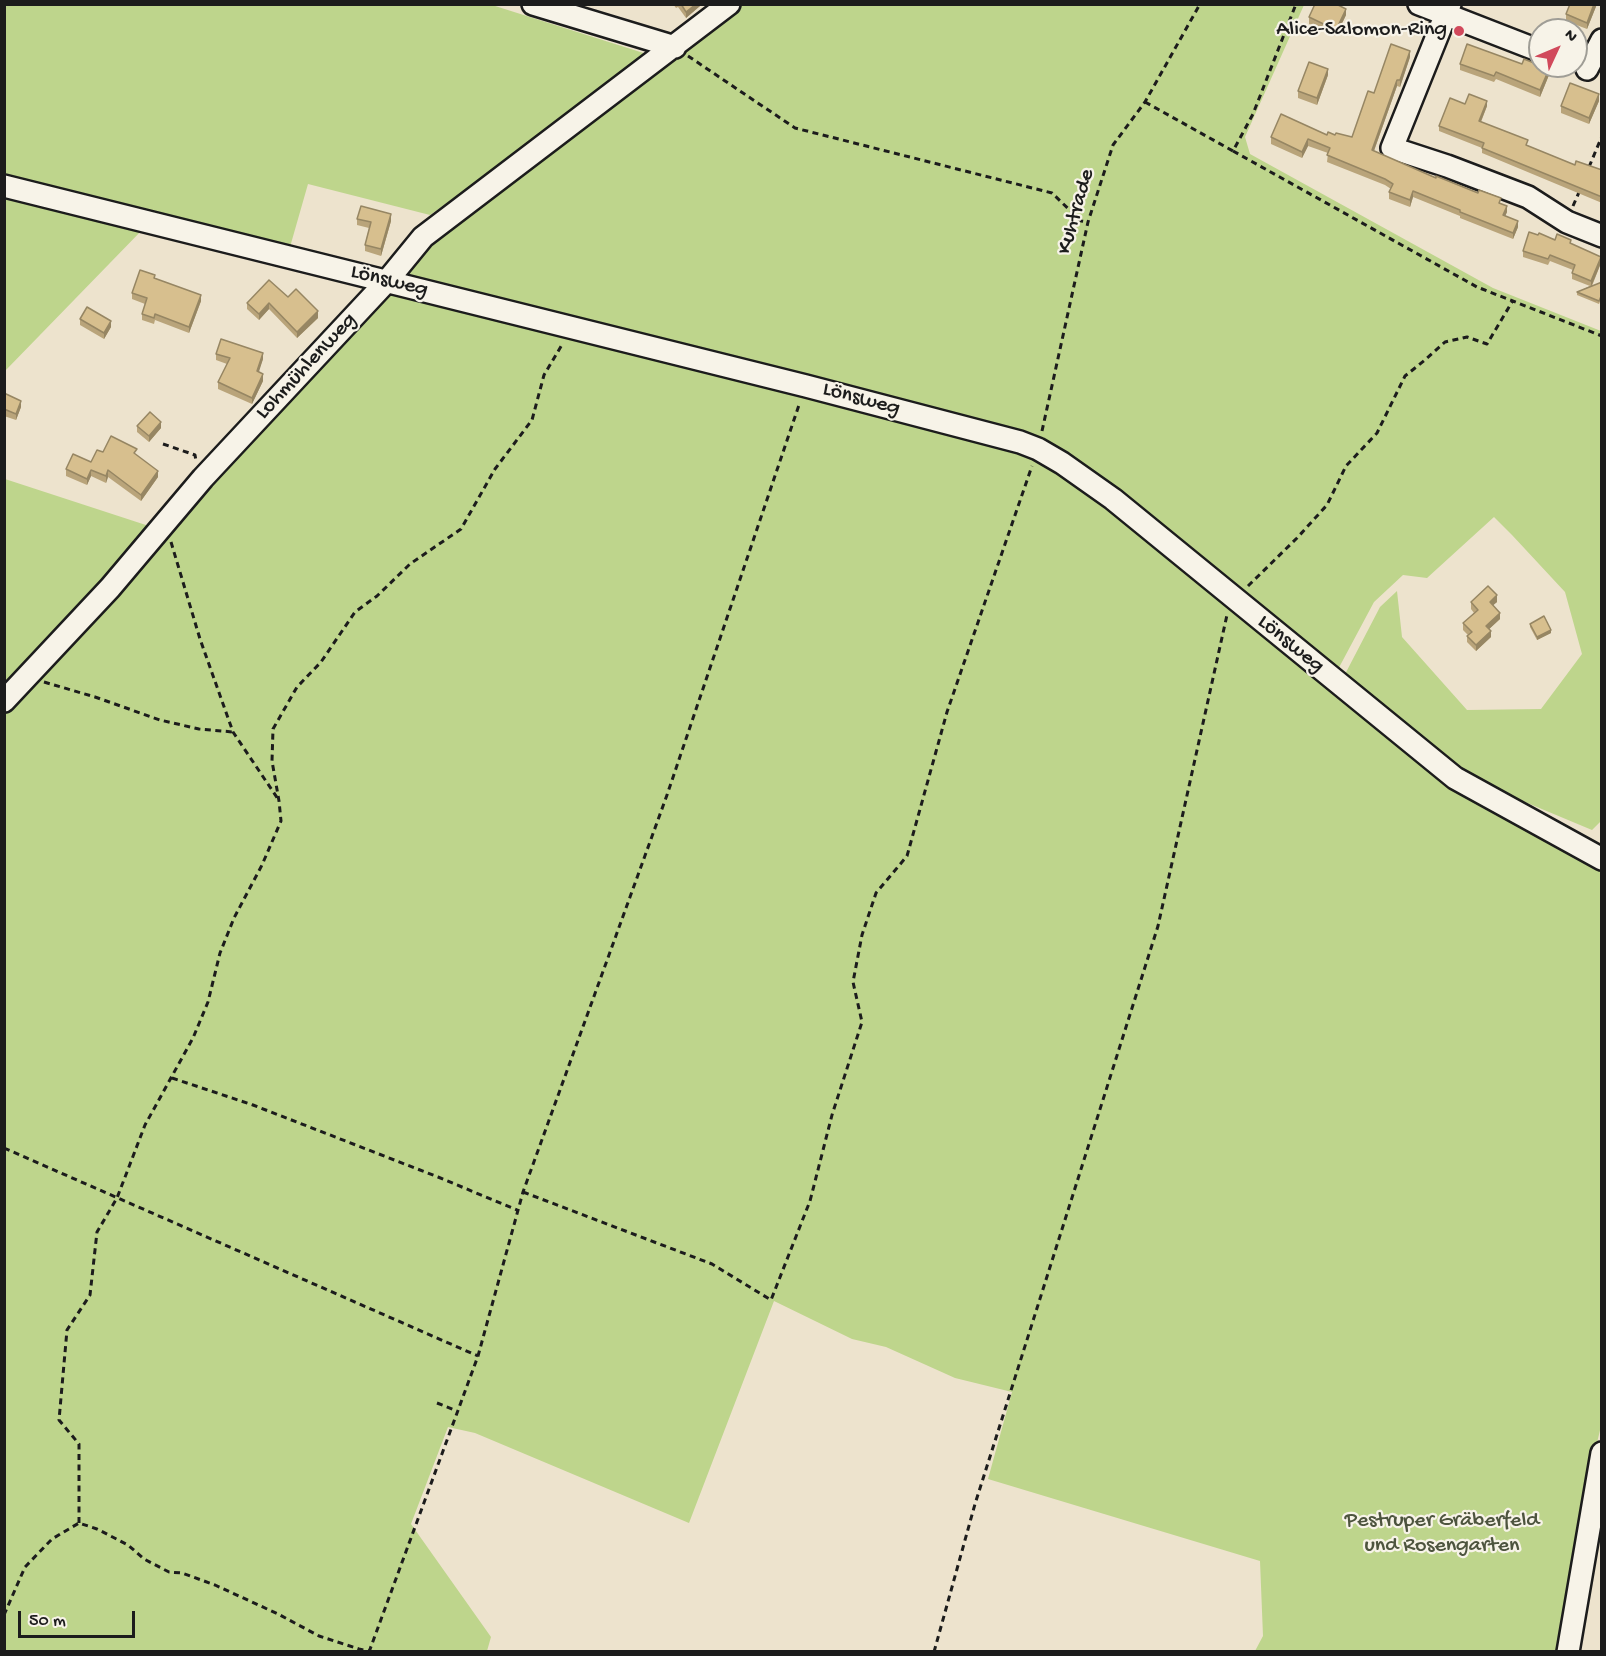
<!DOCTYPE html>
<meta charset="utf-8">
<style>
body{margin:0}
#map{position:relative;width:1606px;height:1656px;overflow:hidden;background:#ede3cd;font-family:"Gochi Hand",sans-serif}
canvas{display:block}
.frame{position:absolute;inset:0;border:6px solid #1c1c1c;pointer-events:none}
.north{position:absolute;left:1528px;top:18px;width:60px;height:60px;box-sizing:border-box;background:#f7f3e8;border:2px solid #9f9d96;border-radius:50%;rotate:46deg;font-size:16px;font-weight:700;line-height:24px;text-align:center;color:#1c1c1c}
.north::after{content:'';display:block;margin:auto;width:21px;height:27px;background:#d1495b;clip-path:polygon(50% 0,100% 100%,50% 72%,0 100%)}
.scale{position:absolute;left:18px;top:1611px;width:117px;height:27px;box-sizing:border-box;border:3px solid #1c1c1c;border-top:0;padding-left:8px;font-size:18px;line-height:21px;white-space:nowrap;color:#1c1c1c;-webkit-text-stroke:4px #f7f3e8;paint-order:stroke}
</style>
<div id="map">
<canvas width="1606" height="1656"></canvas>
<div class="frame"></div>
<div class="north">N</div>
<div class="scale">50 m</div>
</div>
<script>
const context = document.querySelector('canvas').getContext('2d');
context.lineJoin = 'round';
function paint(path, color) { context.fillStyle = color; context.fill(path, 'evenodd'); }
const poly = rows => new Path2D(rows.map(r => 'M' + r).join(''));
function stroke(path, color, width, dash) { context.strokeStyle = color; context.lineWidth = width; context.lineCap = dash ? 'butt' : 'round'; context.setLineDash(dash || []); context.stroke(path); }
function label(font, color, halo, rows, align = 'center') {
  context.font = font + ' "Gochi Hand",sans-serif'; context.lineWidth = 4.5; context.setLineDash([]); context.textBaseline = 'middle'; context.strokeStyle = halo; context.fillStyle = color; for (const [text, x, y, turn = 0] of rows) {
    context.save(); context.translate(x, y); context.rotate((+turn || 0) * Math.PI / 180); context.textAlign = isNaN(turn) ? turn : align; if (halo) context.strokeText(text, 0, 0); context.fillText(text, 0, 0); context.restore();
  }
}
paint(poly([
 [5,5,492,5,653,56,430,215,308,184,290,247,5,179],
 [742,5,1304,5,1245,137,1250,154,1493,288,1601,331,1601,821,1592,830,1458,774,1342,680,1380,607,1397,591,1402,637,1467,710,1541,709,1582,654,1565,592,1512,535,1494,517,1427,578,1403,575,1374,602,1335,675,1113,493,1032,434,414,280,407,270,435,240],
 [4,192,144,228,5,371,4,371],
 [392,292,1009,445,1059,470,1450,784,1601,866,1602,1422,1580,1513,1557,1651,1255,1651,1263,1636,1260,1561,988,1479,1012,1392,955,1378,886,1347,852,1339,774,1301,689,1523,475,1433,448,1427,411,1524,491,1637,487,1651,5,1651,5,711,251,436],
 [5,479,152,527,5,688]
]), '#bed58c');
const minor = poly([
 [533,4,675,47],
 [1419,4,1540,51],
 [1450,4,1392,148,1447,166,1528,197,1567,222,1602,236],
 [1587,69,1602,40],
 [4,186,806,386,1020,442,1038,449,1062,463,1113,499,1455,778,1602,859],
 [4,701,110,588,203,478,387,281,423,237,729,4],
 [1568,1652,1602,1453]
]);
stroke(minor, '#1c1c1c', 26);
stroke(poly([
 [688,56,795,128,1052,193,1081,221,1088,222],
 [1145,102,1233,151,1253,114,1296,4],
 [1233,151,1477,287,1602,336],
 [1589,167,1602,136],
 [1573,206,1580,190],
 [1042,431,1088,222,1113,145,1145,102,1200,4],
 [163,444,195,455,196,461],
 [171,542,200,639,233,732,278,799],
 [1248,586,1297,538,1327,505,1346,466,1377,433,1405,376,1425,360,1445,342,1467,337,1487,344,1512,302],
 [44,682,95,697,160,720,199,729,233,732],
 [172,1078,253,1105,438,1177,517,1210],
 [4,1148,478,1356],
 [523,1192,712,1264,771,1300,810,1201,832,1115,862,1022,853,982,862,935,876,893,907,856,947,712,1032,466],
 [437,1403,457,1411],
 [79,1523,79,1444,59,1420,67,1330,90,1295,97,1232,117,1198,145,1125,193,1038,208,1002,220,953,234,918,262,865,281,821,279,801,272,761,273,729,297,687,321,662,355,612,377,596,410,564,461,529,495,469,532,420,544,375,563,343],
 [4,1615,25,1567,52,1539,79,1523,97,1529,128,1545,144,1559,169,1572,182,1573,215,1585,278,1614,319,1636,359,1649,373,1652],
 [369,1652,478,1356,523,1192,667,795,800,402],
 [934,1652,975,1504,1158,926,1227,615]
]), '#1c1c1c', 3, [6, 4.5]);
stroke(minor, '#f7f3e8', 21);
paint(poly([
 [673,4,700,4,700,6,686,18,678,7,676,8],
 [1570,4,1597,4,1587,29,1566,21,1566,14],
 [1346,15,1336,36,1309,24,1309,17],
 [1410,57,1400,87,1397,86,1374,151,1436,178,1501,203,1507,212,1505,216,1518,227,1513,239,1460,218,1460,216,1413,197,1410,207,1389,199,1389,192,1391,189,1385,185,1327,162,1328,153,1308,146,1302,158,1271,144,1271,137,1327,135,1352,137,1374,93],
 [1460,64,1549,75,1540,97,1496,79,1494,82,1460,70],
 [1328,75,1317,105,1298,98,1298,91],
 [1599,101,1589,124,1561,113,1561,106],
 [1465,104,1487,106,1481,122,1528,146,1575,165,1602,170,1602,203,1482,153,1482,148,1439,131,1439,126],
 [357,219,391,221,381,256,365,251,365,245,369,228,357,225],
 [1538,235,1571,243,1601,263,1592,286,1602,282,1602,297,1599,304,1577,295,1577,292,1590,286,1572,279,1572,273,1573,270,1550,261,1548,265,1523,257,1523,251],
 [155,278,201,301,189,333,155,320,154,324,142,320,142,314,145,304,132,299,132,293],
 [288,297,318,318,297,338,269,309,259,320,247,309,247,303],
 [80,319,111,327,104,339,80,325],
 [216,354,263,359,258,372,263,381,252,404,218,389,218,382,227,364,216,360],
 [4,393,21,407,16,420,4,416],
 [137,426,161,428,149,442,137,432],
 [103,452,137,455,158,477,141,501,108,477,106,483,91,476,87,485,66,476,66,469,91,462],
 [1471,602,1497,602,1493,605,1500,619,1489,629,1491,637,1476,651,1467,642,1467,636,1468,635,1463,630,1463,623,1474,613,1471,609],
 [1530,624,1551,633,1537,640,1530,627]
]), '#b9a47a');
paint(poly([
 [696,4,700,4,700,6,686,18,686,12],
 [1594,4,1597,4,1587,29,1587,23],
 [1346,9,1346,15,1336,36,1336,30],
 [1410,51,1410,57,1400,87,1400,80],
 [1328,69,1328,75,1317,105,1317,98],
 [1549,69,1549,75,1540,97,1540,90],
 [1397,80,1397,86,1372,156,1372,150],
 [1599,94,1599,101,1589,124,1589,118],
 [1487,101,1487,106,1479,126,1479,121],
 [1308,139,1308,146,1302,158,1302,152],
 [1413,191,1413,197,1410,207,1410,200],
 [1507,206,1507,212,1503,221,1503,215],
 [391,214,391,221,381,256,381,249],
 [1518,221,1518,227,1513,239,1513,233],
 [1601,257,1601,263,1591,287,1591,281],
 [201,295,201,301,189,333,189,327],
 [269,303,269,309,259,320,259,314],
 [318,311,318,318,297,338,297,332],
 [111,321,111,327,104,339,104,333],
 [263,353,263,359,257,378,257,371],
 [263,374,263,381,252,404,252,398],
 [21,401,21,407,16,420,16,414],
 [161,422,161,428,149,442,149,436],
 [91,470,91,476,87,485,87,479],
 [108,470,108,477,106,483,106,476],
 [158,471,158,477,141,501,141,495],
 [1497,595,1497,602,1490,608,1490,602],
 [1500,613,1500,619,1486,632,1486,626],
 [1551,630,1551,633,1537,640,1537,637],
 [1491,631,1491,637,1476,651,1476,645]
]), '#968663');
const building = poly([
 [681,4,696,4,686,12,681,4],
 [1315,4,1336,4,1346,9,1336,30,1309,17,1315,4],
 [1570,4,1594,4,1587,23,1566,14,1570,4],
 [1391,44,1410,51,1400,80,1397,80,1372,150,1436,178,1436,176,1478,193,1479,190,1501,198,1499,203,1507,206,1503,215,1518,221,1513,233,1460,212,1460,210,1413,191,1410,200,1389,192,1393,184,1385,179,1327,155,1330,148,1308,139,1302,152,1271,137,1281,114,1327,135,1328,132,1335,135,1336,133,1352,137,1368,91,1374,93,1391,44],
 [1467,44,1522,64,1524,59,1549,69,1540,90,1496,72,1494,76,1460,64,1467,44],
 [1309,62,1328,69,1317,98,1298,91,1309,62],
 [1570,83,1599,94,1589,118,1561,106,1570,83],
 [1469,94,1487,101,1479,121,1528,140,1526,145,1575,165,1576,161,1602,170,1602,197,1482,148,1484,143,1439,126,1450,98,1465,104,1469,94],
 [361,206,391,214,381,249,365,245,371,222,357,219,361,206],
 [1529,232,1538,235,1539,233,1555,240,1557,234,1571,240,1570,243,1601,257,1591,281,1572,273,1575,265,1550,255,1548,259,1523,251,1529,232],
 [140,270,155,275,154,278,201,295,189,327,155,314,154,318,142,314,147,298,132,293,140,270],
 [269,280,288,297,296,289,318,311,297,332,269,303,259,314,247,303,269,280],
 [1602,282,1602,294,1599,301,1577,292,1602,282],
 [87,307,111,321,104,333,80,319,87,307],
 [221,339,263,353,257,371,263,374,252,398,218,382,230,358,216,354,221,339],
 [4,393,21,401,16,414,4,409,4,393],
 [150,412,161,422,149,436,137,426,150,412],
 [111,436,137,449,134,453,158,471,141,495,108,470,106,476,91,470,87,479,66,469,73,454,91,462,97,450,103,452,111,436],
 [1488,586,1497,595,1490,602,1500,613,1486,626,1491,631,1476,645,1467,636,1472,632,1463,623,1478,610,1471,602,1488,586],
 [1544,616,1551,630,1537,637,1530,624,1544,616]
]);
paint(building, '#d7bf8e');
stroke(building, '#968663', 1.5);
for (const [x, y, r, color] of [
 [1459,31,6,"#d1495b"]
]) { const dot = new Path2D(); dot.arc(x, y, r, 0, 2 * Math.PI); context.fillStyle = color; context.fill(dot); stroke(dot, '#f7f3e8', 2); }
label('22px', '#1c1c1c', '#f7f3e8', [
 ["Alice-Salomon-Ring",1447,31]
], 'right');
label('22px', '#1c1c1c', '#f7f3e8', [
 ["Kuhtrade",1077,212,-74],
 ["Lönsweg",389,282,14],
 ["Lohmühlenweg",307,367,-47],
 ["Lönsweg",861,400,15],
 ["Lönsweg",1290,645,39]
]);
label('22px', '#4d543e', '#f7f3e8', [
 ["Pestruper Gräberfeld",1442,1522],
 ["und Rosengarten",1442,1547]
]);
</script>
